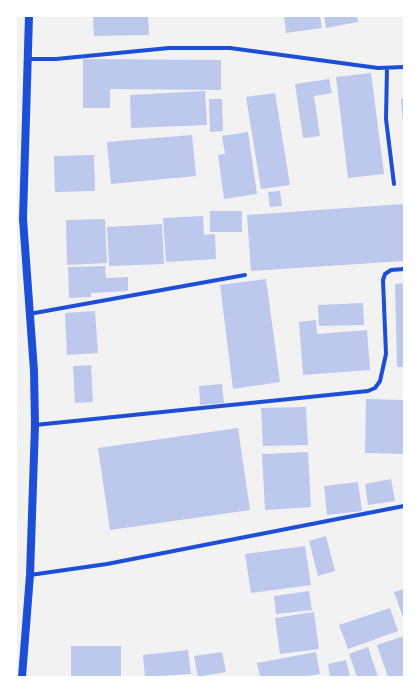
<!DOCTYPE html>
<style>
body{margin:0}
#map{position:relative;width:420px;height:693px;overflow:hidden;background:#f2f2f2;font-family:Inter,sans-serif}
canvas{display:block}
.frame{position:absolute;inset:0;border:17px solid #fff;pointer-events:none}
</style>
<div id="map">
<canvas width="420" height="693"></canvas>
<div class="frame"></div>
</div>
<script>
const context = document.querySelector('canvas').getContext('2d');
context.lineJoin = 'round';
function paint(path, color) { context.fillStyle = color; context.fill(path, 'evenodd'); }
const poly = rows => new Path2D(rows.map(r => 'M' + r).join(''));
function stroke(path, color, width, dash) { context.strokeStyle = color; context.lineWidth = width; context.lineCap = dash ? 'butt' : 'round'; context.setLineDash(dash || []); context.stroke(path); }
paint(poly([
 [93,16,148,16,149,35,94,36],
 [284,16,320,16,322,28,286,33],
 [324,16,357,16,358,22,326,28],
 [83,59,221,60,221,90,110,89,110,108,83,108],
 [371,73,384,174,348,178,336,77],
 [329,79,332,93,314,96,320,136,303,138,295,84],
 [205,91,207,125,131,128,130,95],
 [275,93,290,185,261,189,246,97],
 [404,98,404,123,403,123,401,99],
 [209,99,222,99,223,131,210,132],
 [248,132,257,194,224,199,218,155,225,154,222,136],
 [192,135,196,176,111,184,107,142],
 [94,155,95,191,55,192,54,156],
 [280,191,282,206,270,207,268,192],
 [404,204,404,261,251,271,247,215],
 [210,211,242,211,242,232,210,232],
 [203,216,204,235,215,234,216,259,166,262,163,218],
 [105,219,107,263,67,265,66,220],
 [162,224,164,264,109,266,107,227],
 [105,266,106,278,128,277,128,291,91,293,91,297,69,298,68,267],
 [266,279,280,382,233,389,220,285],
 [404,283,404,367,397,367,395,284],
 [363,303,364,325,319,326,318,305],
 [95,311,98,353,67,355,65,313],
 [316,320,317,334,367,330,370,370,303,375,299,322],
 [91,365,93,402,75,403,73,366],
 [222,384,224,403,200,405,199,386],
 [366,399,404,400,404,454,365,453],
 [306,407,308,445,263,446,261,408],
 [238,428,250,510,110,530,98,448],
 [308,452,311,507,265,510,262,454],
 [391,479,395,501,368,505,365,484],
 [358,482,362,511,327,515,324,486],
 [326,536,335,571,318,576,309,541],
 [305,546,311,585,251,593,245,554],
 [404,589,404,620,394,592],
 [309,591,312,610,276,614,274,596],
 [390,608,398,631,348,649,339,625],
 [314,612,319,649,280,654,275,618],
 [404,636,404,676,388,677,377,645],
 [71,646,121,646,121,677,71,677],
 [368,647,378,677,357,677,349,654],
 [188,650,191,674,145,677,143,655],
 [222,652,226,672,198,677,194,656],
 [316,652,320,674,301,677,260,677,257,663],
 [346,660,350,677,330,677,328,664]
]), '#bdc9ec');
stroke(poly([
 [28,59,56,59,169,48,230,48,378,68,404,67],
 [387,68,386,119,394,184],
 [29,314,245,275],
 [35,425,368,391,375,388,380,381,386,354,383,280,385,274,391,270,404,269],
 [30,575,107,564,404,506]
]), '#1d4ed8', 4);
stroke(poly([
 [22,677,30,575,35,425,34,371,23,219,29,16]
]), '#1d4ed8', 8);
</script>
